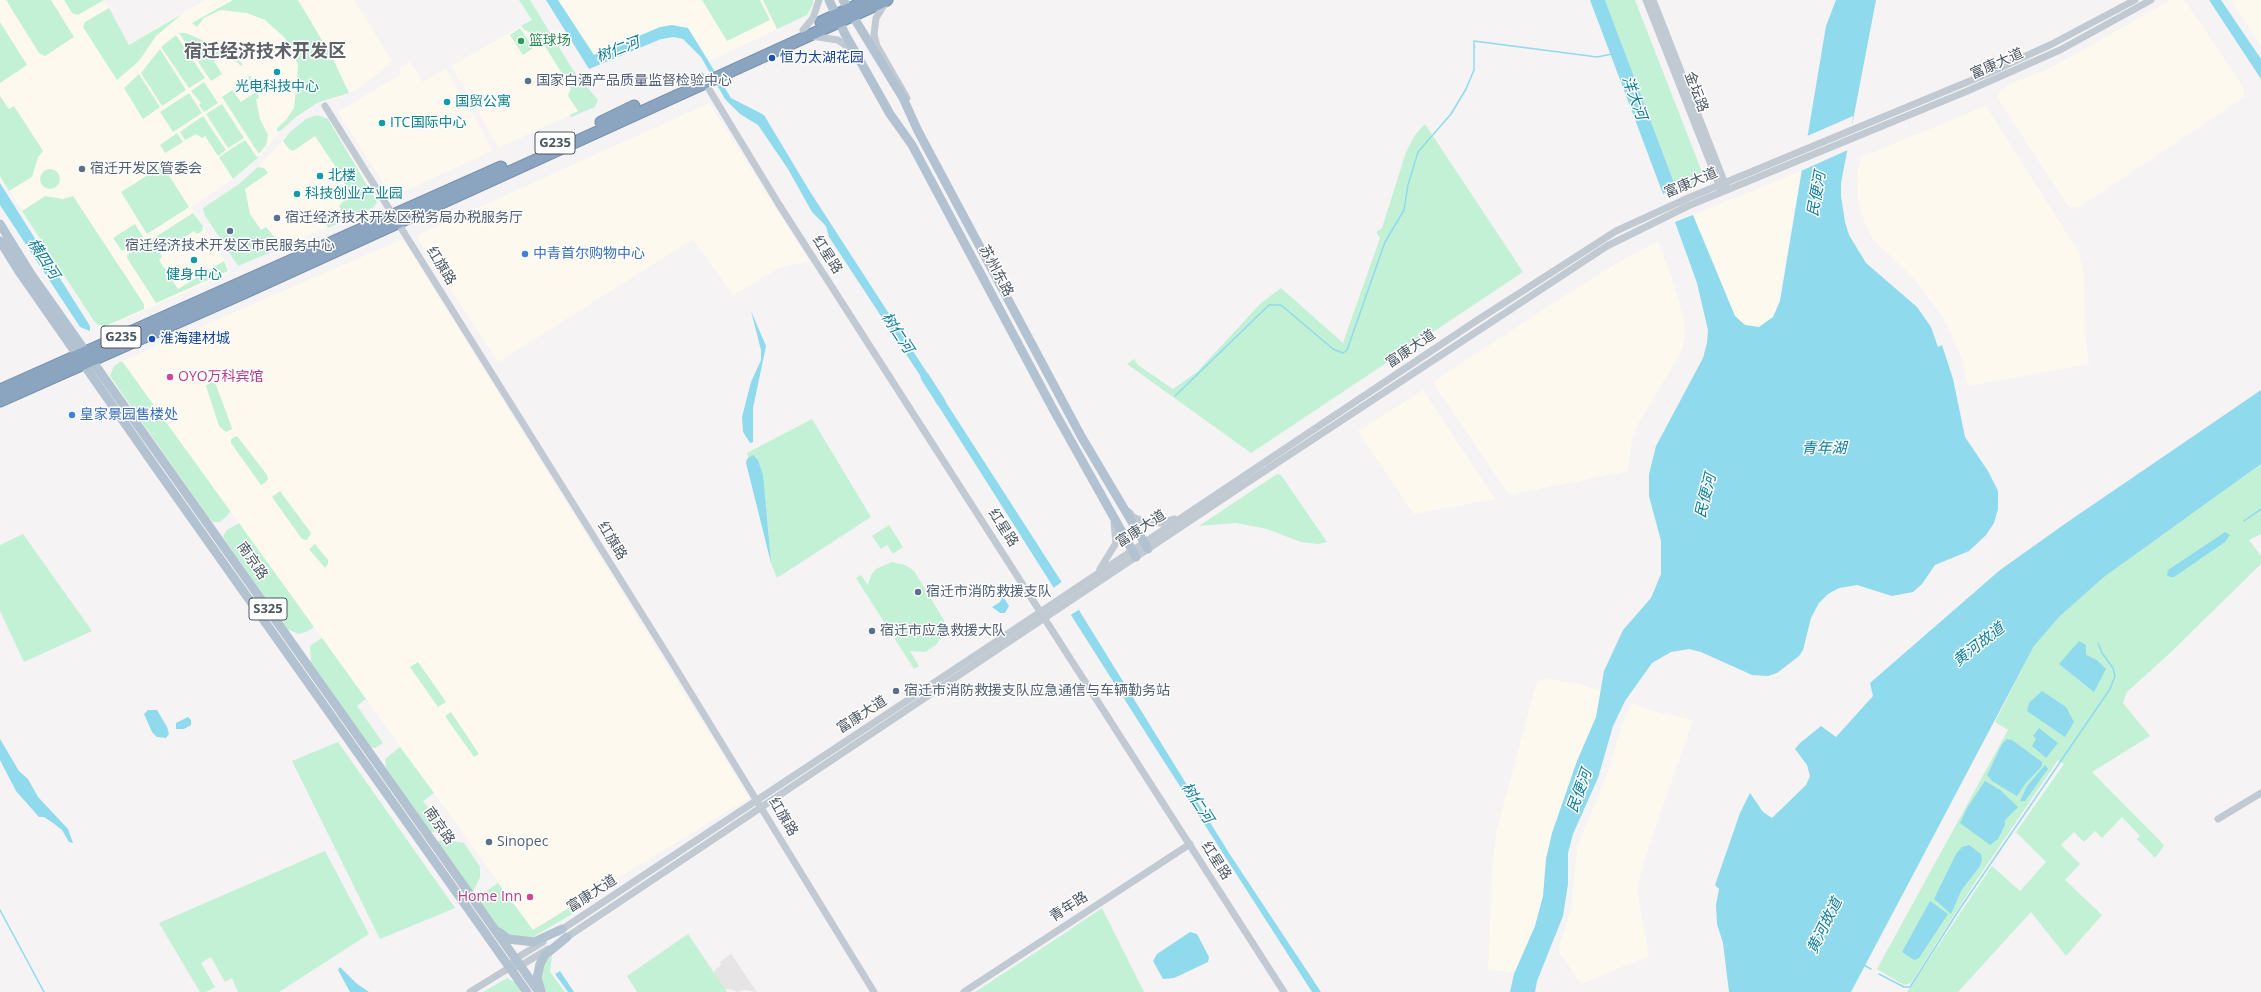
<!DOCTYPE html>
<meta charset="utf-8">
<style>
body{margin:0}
canvas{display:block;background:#f5f3f3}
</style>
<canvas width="2261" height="992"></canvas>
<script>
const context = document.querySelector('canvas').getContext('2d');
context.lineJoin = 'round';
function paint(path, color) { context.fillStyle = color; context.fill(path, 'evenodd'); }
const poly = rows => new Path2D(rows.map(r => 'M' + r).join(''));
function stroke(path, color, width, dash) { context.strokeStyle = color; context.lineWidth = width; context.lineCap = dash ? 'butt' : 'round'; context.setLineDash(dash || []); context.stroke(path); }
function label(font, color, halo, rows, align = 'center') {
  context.font = font + ' "Open Sans","Noto Sans SC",sans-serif'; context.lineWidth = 3; context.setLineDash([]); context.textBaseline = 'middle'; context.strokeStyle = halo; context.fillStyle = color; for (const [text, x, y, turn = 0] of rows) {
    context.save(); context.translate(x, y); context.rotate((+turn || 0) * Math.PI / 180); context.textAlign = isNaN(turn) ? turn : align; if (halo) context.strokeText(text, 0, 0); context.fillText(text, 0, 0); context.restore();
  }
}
paint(poly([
 [0,0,104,0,129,45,205,0,354,0,392,61,378,74,355,90,338,98,317,103,296,117,284,126,260,156,241,174,191,207,228,266,229,273,100,330,0,176],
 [558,0,763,0,778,29,709,61,688,28,594,55],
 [2170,0,2183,0,2186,2,2243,87,2244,97,2079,207,2071,208,2068,206,1998,99,1999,92,2007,85,2046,70,2082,51],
 [2231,0,2261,0,2261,46],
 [532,20,585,108,498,148,490,132,451,66],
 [410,62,423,82,446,69,482,130,492,151,392,197,338,112,401,74,399,69],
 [709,103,809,261,779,268,733,295,693,239,498,362,416,236],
 [1986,106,2079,253,2084,276,2085,332,2089,364,1968,386,1961,356,1943,317,1916,281,1873,239,1867,229,1858,203,1857,175,1861,157],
 [317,115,328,119,376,196,377,204,371,208,238,266,204,214,203,208,239,184,258,167,290,132,306,119],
 [1801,171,1777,310,1773,317,1759,327,1745,325,1735,316,1693,215],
 [403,239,749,798,533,930,122,361],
 [1658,241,1674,284,1684,321,1685,338,1681,352,1638,424,1632,440,1628,471,1509,495,1433,382,1561,298,1615,264],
 [1423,390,1495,499,1414,514,1358,431],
 [1547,679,1576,683,1600,691,1600,697,1596,717,1552,833,1546,859,1543,896,1535,927,1516,972,1488,970,1492,867,1497,829,1536,684,1540,680],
 [1632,703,1653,711,1693,720,1646,855,1637,888,1649,956,1581,984,1558,950,1571,909,1577,847,1606,778,1622,725]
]), '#fdf9ef');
paint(poly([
 [731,954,757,992,745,990,737,992,731,989,716,990,713,975,716,969,721,965,720,962]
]), '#e6e4e5');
paint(poly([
 [6,0,51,0,74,37,45,56,39,53],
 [64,0,104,0,78,15,72,13],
 [233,0,298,0,332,57,349,93,317,103,296,117,280,131,277,131,277,128,286,120,294,108,297,81,298,64,285,38,265,20,247,13,220,10,204,18,197,27,192,23],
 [519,0,530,0,573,70,598,100,595,107,571,117,570,115,578,111,568,96,571,88,538,35,524,30,521,26,532,20],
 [702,0,760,0,770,20,727,41],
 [763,0,813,0,813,4,807,15,777,29],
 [1605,0,1635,0,1702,172,1697,185,1678,193],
 [109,8,129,45,182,14,156,36,139,61,117,80,83,27,85,22],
 [0,22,27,65,0,83],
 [520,28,533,48,523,55,510,35],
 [179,33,186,33,222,49,223,47,243,64,241,66,227,53,214,61,222,74,211,81],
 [176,35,205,78,189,88,161,47],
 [160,49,186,90,162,106,141,73],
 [139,74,160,107,143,119,124,88],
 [250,75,259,98,256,99,260,119,268,135,266,145,259,154,222,97,232,90,241,102,254,93,248,77],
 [204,82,218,103,204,112,199,105,201,103,191,91],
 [189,93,202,113,173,132,160,112],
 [0,96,9,109,14,106,43,151,38,157,32,177,9,191,0,176],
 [222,104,244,138,228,148,206,114],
 [317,115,328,119,377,202,374,207,328,228,322,217,324,216,326,218,341,209,339,206,344,200,345,186,341,175,315,136,293,151,289,149,283,141,290,132,306,119],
 [203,116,226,150,218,156,205,136,202,138,196,134,185,140,180,132],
 [1425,124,1523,272,1251,453,1127,364,1134,359,1138,365,1173,389,1197,372,1261,303,1281,288,1343,343,1380,238,1376,232,1382,228,1406,152,1415,135],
 [177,133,183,142,165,153,160,145],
 [245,140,257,157,260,156,233,179,219,157],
 [161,167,166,171,189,207,147,234,121,192],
 [258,167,264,168,268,173,245,189,250,214,261,230,266,227,283,247,238,266,204,214,203,208,239,184],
 '40 179a10 10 0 1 1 20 0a10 10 0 1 1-20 0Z',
 [45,196,63,199,73,196,144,304,144,309,106,326,98,325,94,321,22,211],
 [193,213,203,226,202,231,197,234,194,231,160,253,162,257,159,260,178,289,224,261,228,271,156,303,127,258,127,255],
 [135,224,143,237,122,251,113,238],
 [122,361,230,511,228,515,220,522,213,522,209,518,110,376,114,366],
 [209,383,214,383,216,385,231,425,232,429,226,432,219,426,206,386],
 [812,419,871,517,777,578,771,563,747,453],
 [237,436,267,475,268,479,265,483,261,485,231,443,231,439],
 [2261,464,2261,534,2249,540,2261,556,2261,564,2169,654,2127,692,2123,703,2150,736,2092,772,2164,845,2162,849,2155,858,2137,839,2140,836,2122,817,2102,838,2095,831,2084,842,2074,832,2061,845,2080,864,2065,880,2102,915,2066,956,2031,912,1958,992,1907,992,1992,866,2020,891,2046,862,2016,832,2064,764,2058,760,1976,881,1911,983,1904,985,1877,969,2008,730,1995,722,2034,646,2059,617,2104,577],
 [1277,474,1281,475,1327,542,1318,544,1301,542,1267,529,1236,523,1199,526],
 [280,491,311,533,307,540,302,539,272,497],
 [239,523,314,627,306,632,299,634,287,629,225,540,223,536,227,530],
 [889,525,903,547,893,554,887,545,881,549,872,536],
 [23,534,92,631,24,662,0,611,0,545],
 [315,544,328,560,328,564,325,568,309,549],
 [892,562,905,565,914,571,944,620,944,634,936,645,925,652,910,651,919,666,914,669,856,578,861,575,868,585,871,575,876,569],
 [322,638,366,699,357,706,383,743,375,748,370,747,311,662,310,646],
 [418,662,446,702,438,707,410,667],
 [451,712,479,754,474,757,445,716],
 [338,742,455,908,380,939,292,761],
 [400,747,434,793,423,801,445,830,430,832,386,768,385,759],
 [448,840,464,843,480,867,480,877,473,892,436,841],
 [325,851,369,934,279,992,238,992,232,978,225,982,211,957,201,963,215,987,206,992,200,992,159,923],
 [498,883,533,930,572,906,574,910,572,914,533,937,527,939,514,937,500,930,479,900,482,894],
 [1102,908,1144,992,975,992,1059,937],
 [688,934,727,992,637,992,627,976],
 [552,955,550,972,565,992,545,992,541,980,541,968],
 [507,978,516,983,522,992,483,992]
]), '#c3f1d5');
paint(poly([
 [546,0,558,0,594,55,660,27,672,25,688,28,731,98,764,115,809,190,935,385,930,388,927,386,829,237,826,226,812,212,788,169,758,125,740,114,725,99,701,57,683,39,674,37,661,39,589,69],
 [1590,0,1605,0,1676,188,1663,194],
 [1836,0,1876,0,1841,183,1841,196,1845,222,1849,235,1866,263,1917,307,1931,327,1938,347,1942,345,1953,379,1965,437,1988,471,1998,491,1998,509,1994,523,1986,535,1969,551,1935,565,1922,584,1913,592,1892,596,1857,585,1839,588,1828,594,1819,603,1811,618,1803,650,1799,656,1777,673,1768,676,1752,675,1701,652,1689,649,1671,652,1652,663,1625,701,1613,726,1598,778,1573,834,1568,853,1568,884,1563,916,1537,981,1535,992,1510,992,1514,974,1535,926,1543,896,1546,859,1552,833,1577,761,1596,717,1604,671,1623,630,1651,598,1661,574,1661,541,1649,496,1649,474,1656,446,1703,358,1707,343,1708,330,1697,283,1675,222,1693,215,1735,316,1745,325,1759,327,1773,317,1780,301,1826,26],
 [2209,0,2221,0,2261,59,2261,79],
 [0,183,90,326,90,331,80,327,0,205],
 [751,311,766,346,753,408,753,442,750,443,743,432,742,417,751,382,761,360,761,350],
 [938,390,1061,581,1229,853,1321,992,1312,992,1149,738,934,399,932,393],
 [2261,390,2261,464,2104,577,2059,617,2034,646,1851,992,1729,992,1723,943,1717,924,1716,905,1719,889,1715,885,1740,813,1750,793,1763,812,1772,818,1806,785,1810,776,1807,765,1795,749,1800,743,1821,726,1836,737,1873,696,1870,683,2000,570,2069,521],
 [753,455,758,460,763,475,771,563,746,463,747,459],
 [2225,532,2230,535,2225,542,2174,577,2170,577,2167,575,2168,570],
 [1003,596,1009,606,1005,613,1000,613,992,607,1000,602],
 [2079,641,2086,645,2086,655,2097,660,2106,669,2094,692,2059,664],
 [2042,691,2066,707,2074,722,2065,737,2027,711,2029,703],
 [148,710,157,710,167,727,169,734,166,738,157,737,152,732,144,714],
 [188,717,191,720,191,725,184,729,176,729,176,723],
 [2039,728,2058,743,2046,758,2032,746,2036,739,2033,736],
 [0,739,19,771,28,779,38,797,68,829,73,843,69,842,62,830,53,823,44,817,39,817,16,791,0,760],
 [2007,739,2012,740,2042,762,2042,766,2025,784,2017,796,1992,781,1987,775,2002,744],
 [2045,765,2048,769,2025,801,2020,801,2027,786],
 [1985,781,2000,790,2018,807,2005,820,2005,825,1998,839,1990,845,1960,823,1967,808],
 [1969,845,1981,854,1982,859,1980,866,1961,891,1951,914,1934,899,1956,854,1962,847],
 [1930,901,1948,914,1919,958,1914,960,1902,952],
 [1190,932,1197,934,1209,957,1208,962,1174,978,1163,979,1153,961,1157,954],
 [340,967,356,983,369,992,350,992,338,970],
 [560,971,574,992,568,992,555,974]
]), '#90daee');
paint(poly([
 [1853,116,1850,149,1801,171,1805,137],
 [1063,581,1080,609,1069,616,1052,589]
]), '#f5f3f3');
stroke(poly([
 [1175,396,1269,305,1281,305,1333,349,1343,353,1347,350,1385,242,1404,210,1408,185,1418,152,1451,114,1466,89,1474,70,1474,41,1597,57,1612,54],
 [2244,521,2261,509],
 [0,910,44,992],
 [1864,965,1871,969],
 [1879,974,1904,987,1910,987,1961,907,2110,689,2115,676,2113,668,2102,653,2098,643]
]), '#90daee', 1.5);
stroke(poly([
 [1667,186,1671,195]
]), '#90daee', 5);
stroke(poly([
 [925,377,941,402]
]), '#90daee', 9);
const highway = poly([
 [821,22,868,0],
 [601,122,634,106],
 [0,390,501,167],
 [0,401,246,292,887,0]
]);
stroke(highway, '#7690ad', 13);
stroke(poly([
 [1646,0,1721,190],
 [1653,0,1726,186],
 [886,2,876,18,874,35,877,46,907,98],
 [803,30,813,18,819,0],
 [811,36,838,40,851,49],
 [701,76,778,203,1284,992],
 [325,106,670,659,874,992],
 [1129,512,1133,517,1145,522,1160,523,1175,519],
 [1100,569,1116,543,1114,523],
 [2218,819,2261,793],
 [558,932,985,649,1473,323,1616,231,1688,198,1989,73,2052,44,2135,0],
 [564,939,1245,484,1607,246,1688,206,1965,92,2060,50,2151,0],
 [515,967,520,966,548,949],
 [470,992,509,968,515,959,543,942],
 [964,992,1190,844]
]), '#c1cad2', 7);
stroke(poly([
 [829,0,845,34,890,114,912,145,1053,409,1136,557],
 [843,0,903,98,918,131,1081,436,1148,549],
 [0,224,31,274,81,345,539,992],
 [0,241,20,273,156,468,527,992],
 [499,932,508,939,534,942,562,929],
 [541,991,537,978,540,964,545,955,567,937]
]), '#b3c2d1', 9);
stroke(highway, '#8ba5c1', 11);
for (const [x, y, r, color] of [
 [521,41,4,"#2e9e5b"],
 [772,58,4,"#1a4fb4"],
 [277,72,4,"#0f9aa8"],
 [528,81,4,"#5c6f8a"],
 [447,102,4,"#0f9aa8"],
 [382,123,4,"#0f9aa8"],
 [82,169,4,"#5c6f8a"],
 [320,176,4,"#0f9aa8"],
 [297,194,4,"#0f9aa8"],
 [277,218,4,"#5c6f8a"],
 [230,231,4,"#5c6f8a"],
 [525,254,4,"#3f7fe0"],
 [194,260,4,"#0f9aa8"],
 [152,339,4,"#1a4fb4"],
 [170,377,4,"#d1479c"],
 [72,415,4,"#3f7fe0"],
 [918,592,4,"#5c6f8a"],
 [872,631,4,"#5c6f8a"],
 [896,691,4,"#5c6f8a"],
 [489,842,4,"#5c6f8a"],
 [530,897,4,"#d1479c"]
]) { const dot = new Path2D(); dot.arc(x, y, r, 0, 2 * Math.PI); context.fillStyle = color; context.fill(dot); stroke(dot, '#fff', 1.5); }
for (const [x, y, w] of [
 [555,143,40],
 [121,337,40],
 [268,609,38]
]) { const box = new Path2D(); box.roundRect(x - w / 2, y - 11, w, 22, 3); context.fillStyle = '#fff'; context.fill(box); stroke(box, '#4a5661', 1); }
label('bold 13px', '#4a5661', null, [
 ["G235",555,143],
 ["G235",121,337],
 ["S325",268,609]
]);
label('14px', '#27864d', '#fff', [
 ["篮球场",529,41]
], 'left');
label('14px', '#164399', '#fff', [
 ["恒力太湖花园",780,58],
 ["淮海建材城",160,339]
], 'left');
label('14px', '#4a5661', '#fff', [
 ["富康大道",1997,64,-24],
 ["金坛路",1696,92,69],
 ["富康大道",1691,183,-23],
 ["红星路",827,255,57],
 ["红旗路",441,266,58],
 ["苏州东路",996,271,62],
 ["富康大道",1411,349,-34],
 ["红星路",1003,528,57],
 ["富康大道",1141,529,-33],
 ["红旗路",612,541,58],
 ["南京路",252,561,55],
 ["富康大道",862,715,-33],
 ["红旗路",783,817,59],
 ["南京路",439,826,55],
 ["红星路",1216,861,57],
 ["富康大道",592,894,-33],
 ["青年路",1069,907,-33]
]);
label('14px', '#4e5e75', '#fff', [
 ["国家白酒产品质量监督检验中心",536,81],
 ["宿迁开发区管委会",90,169],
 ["宿迁经济技术开发区税务局办税服务厅",285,218],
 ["宿迁经济技术开发区市民服务中心",230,246,"center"],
 ["宿迁市消防救援支队",926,592],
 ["宿迁市应急救援大队",880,631],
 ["宿迁市消防救援支队应急通信与车辆勤务站",904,691],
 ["Sinopec",497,842]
], 'left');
label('14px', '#0d838f', '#fff', [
 ["光电科技中心",277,87,"center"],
 ["国贸公寓",455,102],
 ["ITC国际中心",390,123],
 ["北楼",328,176],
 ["科技创业产业园",305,194],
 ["健身中心",194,275,"center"]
], 'left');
label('14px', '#366cbe', '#fff', [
 ["中青首尔购物中心",533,254],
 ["皇家景园售楼处",80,415]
], 'left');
label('14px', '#b23c85', '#fff', [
 ["OYO万科宾馆",178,377],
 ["Home Inn",522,897,"right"]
], 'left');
label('italic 15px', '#0c7c9b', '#fff', [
 ["树仁河",618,50,-21],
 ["洋大河",1634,98,70],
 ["民便河",1817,194,-80],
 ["横四河",43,259,57],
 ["树仁河",897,333,57],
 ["青年湖",1824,449],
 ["民便河",1706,496,-76],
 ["黄河故道",1979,645,-38],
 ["民便河",1580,791,-70],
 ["树仁河",1197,803,57],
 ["黄河故道",1825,926,-64]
]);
label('bold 18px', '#5f6368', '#fff', [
 ["宿迁经济技术开发区",265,52]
]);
</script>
